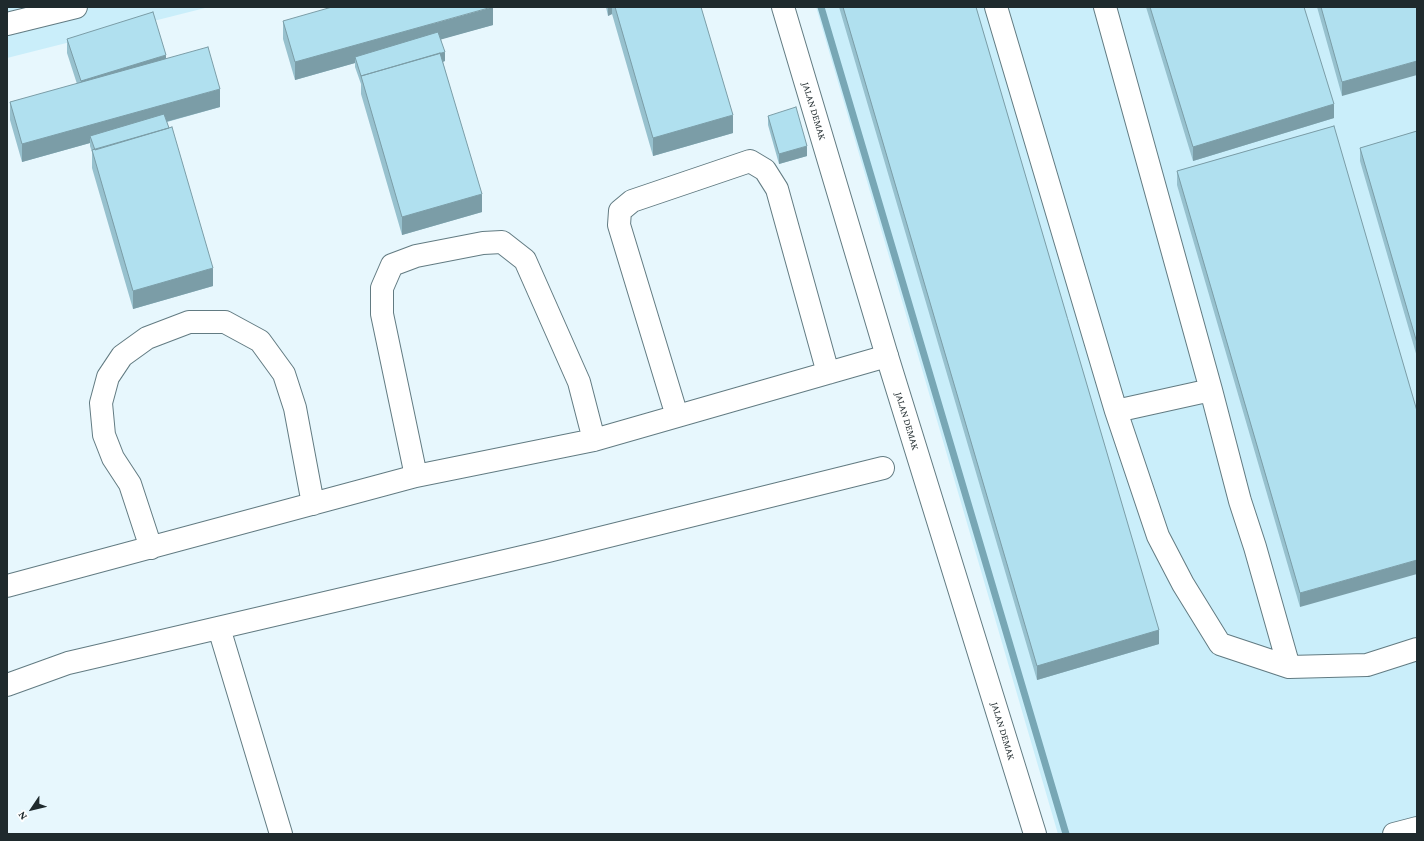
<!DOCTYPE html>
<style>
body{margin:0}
#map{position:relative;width:1424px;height:841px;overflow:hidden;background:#e7f7fd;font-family:"Crimson Pro",serif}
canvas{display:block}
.frame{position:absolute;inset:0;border:8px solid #1f2a2d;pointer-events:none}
.north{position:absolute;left:12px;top:789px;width:40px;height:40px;-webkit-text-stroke:3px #fff;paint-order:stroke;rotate:235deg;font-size:11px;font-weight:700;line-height:16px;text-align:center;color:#1f2a2d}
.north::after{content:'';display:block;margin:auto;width:14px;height:18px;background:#1f2a2d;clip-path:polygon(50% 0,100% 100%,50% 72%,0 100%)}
</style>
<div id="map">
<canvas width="1424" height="841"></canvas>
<div class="frame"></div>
<div class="north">N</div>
</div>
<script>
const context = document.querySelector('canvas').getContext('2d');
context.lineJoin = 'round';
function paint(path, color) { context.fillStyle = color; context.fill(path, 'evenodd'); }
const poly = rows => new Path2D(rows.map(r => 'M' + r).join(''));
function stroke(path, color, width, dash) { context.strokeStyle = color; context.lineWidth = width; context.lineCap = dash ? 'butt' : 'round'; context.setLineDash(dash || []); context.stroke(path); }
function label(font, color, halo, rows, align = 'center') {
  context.font = font + ' "Crimson Pro",serif'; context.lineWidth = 3; context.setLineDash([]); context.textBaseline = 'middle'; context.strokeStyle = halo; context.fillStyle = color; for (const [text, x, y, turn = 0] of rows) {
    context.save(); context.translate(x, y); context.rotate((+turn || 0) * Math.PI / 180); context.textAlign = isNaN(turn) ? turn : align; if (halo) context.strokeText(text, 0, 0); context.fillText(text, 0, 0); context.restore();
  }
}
paint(poly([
 [7,7,209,7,7,58],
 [816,7,1417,7,1417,834,1058,834]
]), '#caeefa');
stroke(poly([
 [821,7,1066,834]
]), '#78a7b5', 7);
const minor = poly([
 [996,7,1116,411,1158,536,1183,584,1220,644,1289,667],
 [1105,7,1211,390,1240,501,1255,547,1289,667,1367,665,1417,649],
 [1116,411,1211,390],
 [677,416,619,225,620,211,632,201,750,161,765,170,777,189,828,373],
 [416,476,382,314,382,288,392,265,416,256,483,243,502,242,525,260,579,382,594,440],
 [151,548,130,484,113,458,104,435,101,403,108,377,122,356,147,338,189,322,225,322,260,341,284,374,295,408,313,504],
 [7,586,416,476,594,440,887,356],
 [219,628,281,834],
 [7,685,68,663,548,551,883,468]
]);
const major = poly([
 [783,7,887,356,1035,834],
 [7,24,76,7],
 [1394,834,1417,828]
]);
stroke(minor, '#627b82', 24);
stroke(major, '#627b82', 24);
stroke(minor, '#fff', 22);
stroke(major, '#fff', 22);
paint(poly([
 [606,7,701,7,733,133,653,156,612,14,608,16],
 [839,7,976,7,1159,644,1037,680],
 [1146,7,1304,7,1334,118,1193,161],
 [1317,7,1417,7,1342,96],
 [283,21,493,25,441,39,445,61,443,62,482,212,402,235,361,94,361,84,355,67,355,63,295,80,283,39],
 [67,39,166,59,220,107,167,122,213,286,133,309,92,168,92,152,90,146,90,143,22,162,10,120,10,102,77,84,67,53],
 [768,116,807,156,779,164,768,125],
 [1334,126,1300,607,1177,185,1177,171],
 [1417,131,1417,357,1360,161,1360,148]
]), '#97c1ce');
paint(poly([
 [493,7,493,25,357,63,355,57,355,63,295,80,295,62],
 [608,7,612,7,612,14,608,16],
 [445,52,445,61,364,86,362,80],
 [166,55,166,69,81,95,81,81],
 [1417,61,1417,75,1342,96,1342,82],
 [220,89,220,107,92,142,90,136,90,143,22,162,22,144],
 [1334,104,1334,118,1193,161,1193,147],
 [733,115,733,133,653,156,653,138],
 [807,146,807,156,779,164,779,154],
 [482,194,482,212,402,235,402,217],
 [213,268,213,286,133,309,133,291],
 [1417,560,1417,574,1300,607,1300,593],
 [1159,630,1159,644,1037,680,1037,666]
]), '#7b9da7');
const building = poly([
 [332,7,492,7,295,62,283,21,332,7],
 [615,7,701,7,733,115,653,138,615,7],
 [843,7,976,7,1159,630,1037,666,843,7],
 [1150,7,1304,7,1334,104,1193,147,1150,7],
 [1321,7,1417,7,1417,61,1342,82,1321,7],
 [153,12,166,55,81,81,67,39,153,12],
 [438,32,445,52,361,76,355,57,438,32],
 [208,47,220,89,22,144,10,102,208,47],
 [440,53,482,194,402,217,361,76,440,53],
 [796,107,807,146,779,154,768,116,796,107],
 [164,114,169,128,95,150,90,136,164,114],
 [1334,126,1417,411,1417,560,1300,593,1177,171,1334,126],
 [172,127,213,268,133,291,92,150,172,127],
 [1417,131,1417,343,1360,148,1417,131]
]);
paint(building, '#b0e0ef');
stroke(building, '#7b9da7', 1);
label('10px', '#1f2a2d', '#fff', [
 ["JALAN DEMAK",814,111,73],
 ["JALAN DEMAK",907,421,73],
 ["JALAN DEMAK",1003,731,73]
]);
</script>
